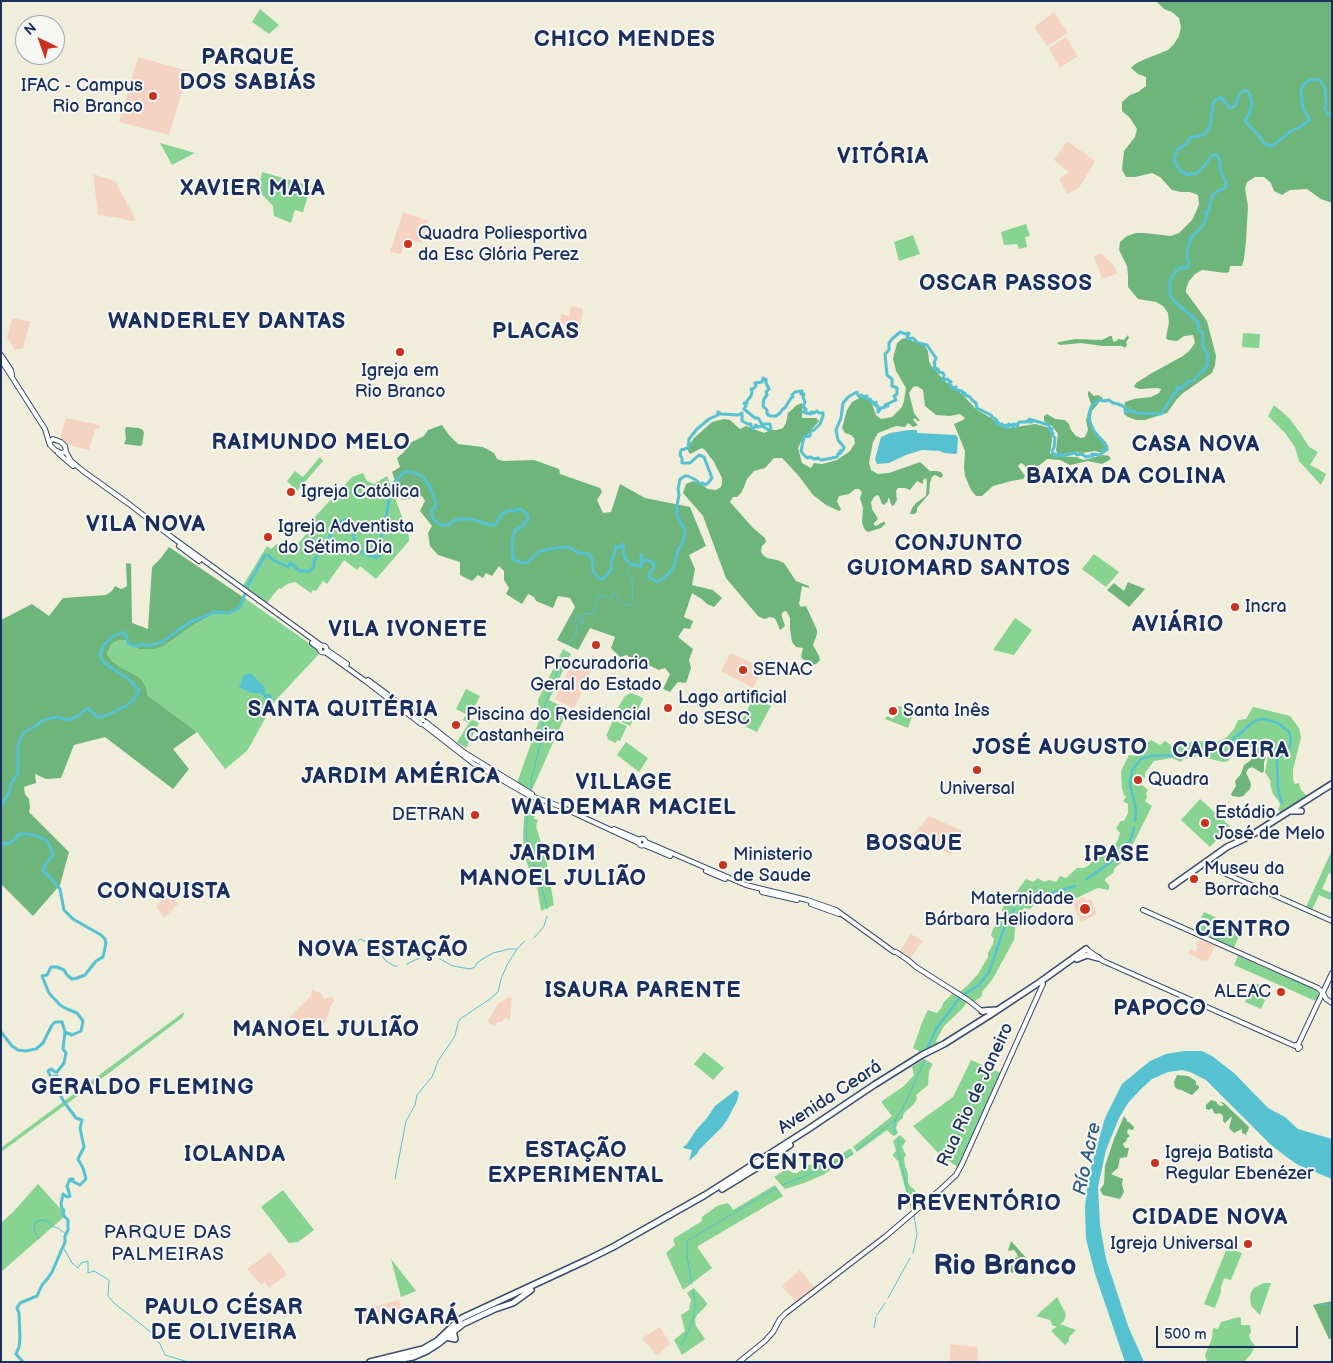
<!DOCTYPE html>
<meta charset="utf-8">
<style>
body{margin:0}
#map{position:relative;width:1333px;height:1363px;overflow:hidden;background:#f0eddb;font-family:"Balsamiq Sans",sans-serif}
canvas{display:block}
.frame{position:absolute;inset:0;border:2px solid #1b2f5e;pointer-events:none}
.north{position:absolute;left:15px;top:15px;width:50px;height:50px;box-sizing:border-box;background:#f6f6f2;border:1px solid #9ea6b7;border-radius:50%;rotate:318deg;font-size:14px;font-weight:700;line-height:20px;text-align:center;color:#1b2f5e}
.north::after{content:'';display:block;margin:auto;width:18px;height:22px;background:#c8321e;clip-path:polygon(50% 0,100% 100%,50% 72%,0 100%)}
.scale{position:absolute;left:1156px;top:1326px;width:142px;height:22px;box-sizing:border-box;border:2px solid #1b2f5e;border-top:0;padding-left:6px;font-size:15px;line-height:18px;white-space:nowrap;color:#1b2f5e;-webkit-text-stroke:4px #f6f6f2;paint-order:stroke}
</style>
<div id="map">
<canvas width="1333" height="1363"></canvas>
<div class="frame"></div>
<div class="north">N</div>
<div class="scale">500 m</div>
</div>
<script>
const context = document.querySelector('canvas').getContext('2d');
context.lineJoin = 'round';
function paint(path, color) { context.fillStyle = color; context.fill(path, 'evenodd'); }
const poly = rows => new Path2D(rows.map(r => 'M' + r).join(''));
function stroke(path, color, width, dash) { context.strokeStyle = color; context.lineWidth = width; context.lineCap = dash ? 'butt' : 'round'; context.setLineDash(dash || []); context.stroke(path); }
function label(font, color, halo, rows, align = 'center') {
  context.font = font + ' "Balsamiq Sans",sans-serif'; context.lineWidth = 4; context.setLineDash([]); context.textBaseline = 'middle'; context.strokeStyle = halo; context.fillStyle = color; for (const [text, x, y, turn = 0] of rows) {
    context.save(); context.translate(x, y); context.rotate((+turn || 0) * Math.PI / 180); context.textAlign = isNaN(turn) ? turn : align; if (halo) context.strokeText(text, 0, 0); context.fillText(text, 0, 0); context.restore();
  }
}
paint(poly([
 [1054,12,1068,33,1047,46,1034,27],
 [1066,37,1078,56,1060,68,1049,48],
 [138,57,188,71,169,135,119,122],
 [1067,141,1095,161,1079,188,1067,194,1059,179,1069,172,1054,160],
 [93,174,115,181,136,220,131,221,120,218,98,215],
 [403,212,429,221,422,243,406,238,401,254,390,252],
 [1101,253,1115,267,1118,273,1102,279,1094,256],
 [571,306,583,309,580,329,560,324,561,314,569,316],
 [12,318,30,322,23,348,15,350,7,337],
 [66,418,100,425,99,429,95,429,89,450,69,445,65,443,65,441,60,438],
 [730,653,764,668,753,688,721,671],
 [575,656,594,665,574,709,555,699],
 [929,816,963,831,952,853,950,854,911,837],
 [169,892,178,904,164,918,156,906,162,900,162,897],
 [1084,897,1087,901,1091,899,1097,914,1081,922,1072,902],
 [911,934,923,941,909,960,899,952],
 [1202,940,1211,944,1212,942,1216,943,1208,961,1205,960,1204,961,1188,954,1190,949,1196,952,1198,947,1195,943],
 [312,989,317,992,320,992,325,999,332,996,334,1001,330,1007,326,1022,311,1039,289,1017,311,996],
 [512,997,510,1020,505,1018,502,1022,497,1022,495,1026,487,1022,498,1004,507,998],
 [270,1252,287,1274,269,1288,265,1282,261,1285,247,1269],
 [800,1270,815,1288,796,1302,782,1286],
 [399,1300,402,1313,364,1322,361,1310],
 [660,1327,670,1344,657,1356,642,1338],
 [950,1344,977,1347,978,1362,950,1362]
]), '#f5d3c2');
paint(poly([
 [260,9,279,25,269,34,252,22],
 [160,143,195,153,172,165],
 [262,172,311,186,303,212,295,210,291,223,274,216,273,206,254,186,261,178],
 [1026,224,1030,236,1025,237,1027,247,1019,249,1017,244,1004,245,1001,232],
 [913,235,920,254,899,261,894,242],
 [1243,333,1260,334,1259,348,1242,347],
 [1274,405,1289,418,1301,434,1309,447,1318,452,1310,465,1316,468,1326,474,1321,485,1299,461,1295,447,1285,433,1268,416],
 [320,457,323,461,297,491,287,481,295,471,303,477],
 [363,473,367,481,374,484,387,476,409,536,409,541,376,579,360,566,357,570,344,560,327,584,323,581,316,591,313,590,311,593,295,582,287,584,281,589,279,588,266,604,242,587,267,546,271,549,277,544,289,555,311,528,310,522,352,477],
 [1094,554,1119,572,1106,587,1082,569],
 [246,599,306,641,317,650,319,654,275,701,247,751,225,769,197,732,147,695,139,677,120,667,112,661,107,654,111,645,116,641,125,640,128,644,138,649,164,646,193,625,214,614,230,614,237,610],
 [1015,618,1032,630,1014,655,993,650],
 [563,649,571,654,549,700,561,706,558,714,564,718,532,790,517,783,539,721,538,700],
 [466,689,480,696,470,716,456,709],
 [631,693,641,697,643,699,630,726,612,717,625,696],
 [754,697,771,706,757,732,740,724],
 [898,706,902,707,901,710,913,714,908,728,885,719,887,716,893,719],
 [1253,707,1290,716,1299,728,1301,737,1293,770,1293,779,1295,784,1299,783,1301,790,1309,798,1282,814,1278,810,1280,805,1279,802,1273,794,1270,784,1271,782,1265,772,1268,756,1274,751,1274,748,1270,745,1262,744,1250,748,1236,750,1228,761,1224,762,1210,759,1203,755,1183,759,1181,762,1172,758,1154,761,1145,773,1145,777,1141,784,1148,790,1146,793,1147,797,1145,801,1152,806,1133,844,1131,854,1115,868,1113,873,1105,879,1105,881,1109,885,1109,889,1108,890,1098,888,1061,905,1043,901,1036,903,1030,909,1024,908,1016,919,1014,940,992,980,982,992,982,996,971,1004,967,1002,963,1008,944,1026,936,1041,939,1044,922,1053,913,1048,923,1020,928,1010,937,1013,942,1007,943,1003,952,994,956,991,961,991,969,984,978,974,988,957,988,953,993,944,994,939,991,935,994,927,1003,914,1002,910,1003,907,1008,903,1026,879,1033,882,1038,878,1044,882,1049,880,1056,882,1060,876,1066,878,1077,868,1084,868,1089,865,1099,855,1103,856,1117,842,1120,833,1116,828,1121,821,1124,821,1128,813,1128,804,1123,801,1126,797,1124,795,1122,789,1121,771,1129,755,1138,756,1145,752,1148,742,1151,740,1160,745,1165,741,1172,746,1175,742,1183,748,1187,747,1190,742,1195,741,1217,742,1226,738,1234,729,1238,720,1246,719],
 [465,716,479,723,466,748,457,742,469,723,463,720],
 [613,720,627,726,620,741,617,740,616,743,607,739,608,737,606,736],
 [626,742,648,758,639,772,617,755],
 [529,798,538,802,534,819,538,820,536,826,546,859,554,905,541,911,537,886,531,875,524,854,523,836,524,817],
 [1200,799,1230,826,1210,847,1181,820],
 [1332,850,1332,874,1329,873,1322,889,1332,893,1332,896,1330,900,1319,895,1312,910,1306,907],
 [1204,912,1242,929,1234,948,1195,930],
 [1238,956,1316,990,1318,991,1319,998,1317,1001,1311,999,1234,965],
 [1259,984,1262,984,1256,995,1265,1000,1261,1009,1245,1002,1252,985],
 [184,1012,183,1017,109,1073,1,1152,1,1148],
 [704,1052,724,1068,713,1080,694,1064],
 [924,1059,933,1064,929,1071,928,1085,916,1095,917,1099,914,1104,904,1113,903,1115,903,1118,898,1122,896,1128,898,1133,894,1136,892,1135,887,1130,857,1152,853,1147,892,1116,882,1103,882,1101,904,1086,914,1075,912,1067],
 [971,1060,1001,1073,978,1129,959,1168,938,1153,913,1126,953,1097],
 [900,1135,906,1141,902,1147,906,1155,904,1158,905,1165,908,1174,908,1182,910,1186,915,1190,916,1193,912,1196,916,1207,911,1211,898,1161,893,1156,893,1154,896,1151,893,1141],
 [849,1149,851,1149,854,1154,823,1175,804,1183,785,1189,774,1177,783,1171,788,1170,793,1173,797,1173,809,1165,816,1164,829,1156,839,1153,840,1155],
 [38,1184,66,1215,1,1272,1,1223,14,1211],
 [775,1185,783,1196,698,1246,698,1248,712,1268,683,1290,666,1253,675,1245,673,1239,702,1221,702,1217,717,1206,727,1203,730,1205,733,1210],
 [283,1190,296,1207,314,1230,298,1242,289,1243,261,1207],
 [1227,1248,1242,1253,1231,1280,1224,1278,1221,1287,1221,1292,1215,1308,1204,1304],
 [391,1259,416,1291,401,1297],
 [1264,1283,1271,1283,1260,1315,1251,1306,1250,1298,1251,1292,1254,1288],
 [694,1288,707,1303,706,1306,697,1315,695,1320,696,1326,705,1339,682,1355,674,1340,685,1331,681,1315,689,1310,691,1300,687,1293],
 [1057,1297,1066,1314,1064,1321,1060,1324,1076,1330,1069,1337,1069,1341,1065,1345,1051,1331,1057,1326,1053,1326,1050,1320,1036,1316],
 [1239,1317,1241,1318,1241,1325,1250,1325,1251,1332,1249,1335,1250,1339,1255,1346,1251,1354,1244,1362,1208,1362,1206,1359,1205,1355,1212,1338,1213,1328,1218,1329,1221,1322]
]), '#87d391');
paint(poly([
 [1156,1,1332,1,1332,203,1321,199,1307,189,1290,190,1282,195,1274,191,1271,183,1264,177,1255,177,1247,182,1245,189,1248,206,1246,241,1244,259,1242,266,1230,266,1229,272,1226,273,1202,270,1195,274,1189,281,1186,289,1186,292,1207,321,1216,356,1215,365,1212,373,1183,393,1177,399,1167,413,1145,420,1136,420,1128,417,1124,414,1125,402,1134,399,1151,397,1159,393,1161,389,1157,388,1139,389,1134,387,1136,383,1152,373,1183,356,1189,351,1195,343,1193,335,1184,336,1177,341,1168,340,1166,338,1169,322,1168,313,1163,306,1156,302,1138,299,1128,287,1128,275,1127,266,1119,250,1120,242,1127,236,1136,233,1144,233,1171,236,1179,233,1192,220,1196,212,1199,204,1198,195,1190,192,1181,192,1172,190,1160,177,1152,173,1135,177,1126,177,1122,170,1124,151,1135,137,1137,129,1130,118,1122,111,1122,102,1130,95,1138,92,1146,86,1146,77,1138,74,1131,68,1135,64,1143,60,1168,50,1174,44,1179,36,1181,27,1179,18,1172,12,1164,9],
 [1128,335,1129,338,1126,342,1127,345,1125,348,1122,346,1103,346,1081,343,1060,345,1057,343,1059,342,1076,339,1102,340,1110,336,1112,336,1113,341,1115,342,1118,339,1124,340],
 [906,338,925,346,928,351,929,361,932,367,946,382,962,394,977,410,993,419,997,424,1003,427,1010,428,1035,424,1047,427,1051,432,1052,440,1050,453,1054,456,1076,457,1084,460,1103,455,1109,456,1111,459,1102,464,1088,461,1070,465,1060,460,1047,459,1036,468,1030,471,1023,464,1021,463,1018,466,1025,476,1023,479,1011,481,993,486,982,496,976,496,971,490,965,476,964,468,965,451,954,424,963,420,965,418,960,414,950,416,936,415,925,406,923,390,917,386,913,387,909,393,914,413,920,421,918,421,914,418,913,420,918,425,913,427,908,423,905,427,896,426,878,433,873,442,869,463,871,470,878,474,889,473,920,462,930,471,937,471,941,472,943,475,941,478,935,475,932,477,930,483,929,494,917,508,917,512,914,514,910,514,912,508,916,503,926,496,927,482,926,478,923,480,923,484,917,481,910,490,905,488,898,488,896,491,897,500,894,505,892,506,891,504,889,498,888,498,888,501,884,505,882,504,879,496,877,495,874,497,871,502,872,509,878,519,874,523,874,525,876,526,883,522,885,522,885,524,881,528,868,532,865,530,862,523,863,508,860,498,862,492,859,489,855,489,849,494,839,496,837,502,841,509,839,511,826,505,813,495,798,475,782,458,774,458,765,468,754,471,747,479,744,487,741,493,737,497,733,497,730,502,753,528,765,538,766,542,762,546,761,552,763,555,767,558,777,560,784,563,796,581,809,586,809,588,802,586,799,604,801,607,806,606,817,630,817,634,813,645,819,656,820,660,816,664,812,665,809,661,804,660,801,657,803,648,796,647,792,642,790,629,790,618,787,612,785,611,782,613,782,617,785,626,780,630,776,620,774,618,770,617,764,619,758,616,726,578,703,516,683,493,686,484,693,481,699,483,708,489,716,490,721,487,722,483,722,478,714,462,705,450,702,448,690,454,688,451,689,445,694,438,712,422,724,419,730,420,740,429,746,426,764,433,770,430,777,430,783,428,786,423,788,413,797,405,802,403,802,418,816,418,819,421,801,442,798,448,802,463,811,468,814,463,822,464,837,460,850,451,855,443,854,438,851,435,845,433,842,428,847,410,852,402,861,397,868,399,871,401,876,415,881,419,892,417,902,407,904,401,906,388,896,371,893,359,897,343,902,339],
 [1089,391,1094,396,1098,395,1103,398,1092,411,1090,421,1095,431,1106,442,1108,448,1107,451,1104,453,1094,451,1083,453,1074,452,1059,455,1057,453,1056,450,1058,434,1052,426,1044,421,1044,416,1047,414,1055,419,1065,420,1069,424,1071,430,1076,436,1081,438,1085,437,1088,430,1086,420,1091,404,1088,395,1088,392],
 [442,425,449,435,458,444,483,447,494,453,497,459,503,461,534,460,559,469,560,474,600,488,602,492,597,500,603,513,611,512,620,484,645,498,690,507,706,546,689,555,695,569,692,585,713,590,722,598,714,607,707,604,703,600,692,593,684,617,693,621,690,629,684,628,678,637,693,649,689,660,691,668,686,683,678,682,677,683,670,692,663,689,670,674,665,668,659,670,646,664,642,671,627,655,620,657,611,648,615,637,590,628,578,650,557,640,575,607,570,598,558,596,553,608,536,601,534,597,528,594,522,604,506,594,509,588,504,580,504,571,499,566,492,576,486,573,483,578,478,575,472,581,460,575,460,562,438,555,430,546,428,533,432,526,420,511,425,501,422,496,402,500,392,472,400,467,397,458,404,452,406,445,424,436,428,430],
 [126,427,139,428,143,430,144,433,142,445,140,446,124,444,126,439,125,430],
 [169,547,246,599,237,610,230,614,214,614,193,625,164,646,154,649,138,649,125,640,116,641,111,645,107,654,112,661,120,667,139,677,146,687,147,695,197,732,173,749,189,769,173,789,105,737,74,745,61,778,46,779,35,774,36,783,24,787,25,794,29,799,30,808,29,812,69,852,60,885,33,916,1,884,1,620,32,604,49,616,63,598,106,595,112,591,115,586,121,589,124,588,127,586,126,563,131,564,132,623,148,629,152,567,161,558],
 [1128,582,1145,589,1129,607,1107,590,1114,583,1124,591],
 [1261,746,1263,755,1266,757,1264,762,1264,771,1262,773,1252,767,1248,769,1246,773,1250,781,1251,785,1250,789,1243,796,1239,797,1232,796,1231,794,1236,786,1235,781,1241,774,1244,765,1251,760,1257,748],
 [1177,1075,1188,1076,1193,1079,1196,1081,1196,1085,1199,1086,1199,1088,1192,1095,1181,1090,1177,1089,1175,1087,1174,1082],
 [1211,1100,1217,1102,1217,1104,1221,1106,1224,1105,1220,1102,1221,1102,1224,1103,1249,1127,1248,1131,1246,1133,1247,1135,1242,1133,1242,1129,1234,1133,1229,1128,1232,1117,1231,1117,1225,1123,1223,1121,1223,1116,1221,1114,1219,1113,1217,1114,1214,1113,1212,1108,1209,1110,1206,1109,1206,1105],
 [1124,1116,1127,1120,1127,1122,1129,1122,1134,1127,1133,1130,1128,1129,1127,1133,1130,1136,1126,1139,1127,1140,1123,1144,1125,1148,1129,1148,1127,1157,1120,1158,1118,1168,1111,1174,1123,1179,1122,1184,1124,1192,1120,1199,1103,1195,1100,1190,1104,1184,1105,1166,1114,1139],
 [1011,1241,1030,1262,1020,1272,1020,1265,1018,1264,1013,1273,1009,1272,1014,1258,1018,1257,1017,1254,1014,1250,1008,1251],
 [1332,1301,1332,1338,1329,1339,1313,1305]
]), '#6db57b');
paint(poly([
 [909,430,917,430,917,433,956,435,958,438,957,453,956,454,944,453,940,451,922,450,906,455,889,463,877,464,875,459,881,437,890,433],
 [250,673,264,686,265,694,270,694,272,696,271,700,269,701,266,699,260,693,251,693,239,687,243,676],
 [1184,1051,1202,1051,1212,1056,1234,1073,1268,1108,1285,1117,1298,1129,1332,1139,1332,1179,1298,1165,1284,1155,1270,1144,1206,1080,1190,1072,1182,1070,1168,1072,1152,1079,1140,1090,1128,1103,1119,1118,1106,1150,1098,1187,1100,1225,1106,1259,1128,1326,1144,1362,1125,1362,1095,1274,1086,1239,1085,1207,1087,1189,1090,1171,1105,1118,1122,1084,1150,1061,1166,1054],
 [736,1090,739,1093,737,1101,727,1120,722,1127,699,1150,697,1154,689,1161,692,1150,683,1148,683,1147,687,1144,696,1130,707,1118,715,1106]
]), '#56c1d1');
stroke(poly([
 [568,645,576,633,577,629,575,620,578,619,582,624,584,622,580,616,581,614,591,614,599,596,603,595,608,599,611,599,613,592,614,591,620,600,626,606,630,605,633,602,632,579,630,575,627,572,631,564],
 [530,792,532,777,541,742,543,726,544,708,562,659],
 [531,798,527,818,526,834,530,856,534,864,545,898,547,909],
 [534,938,544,926,547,916],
 [358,941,360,939,376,946,385,960,394,966,397,966],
 [440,959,453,966,470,969,475,967,477,963,481,960,493,953,509,949,517,949],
 [407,964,423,956,432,956],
 [895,1134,894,1128,896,1118,902,1110,925,1060],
 [898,1139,899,1143,898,1150,910,1202,913,1207],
 [857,1150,895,1120],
 [395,1179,406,1121,415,1105,417,1095,432,1077,438,1061,455,1036,458,1023,460,1019,490,999,498,992,501,979,507,965,517,949,525,941],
 [782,1185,810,1174,852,1154],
 [39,1239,35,1231,34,1225,37,1221,44,1220,48,1222,51,1226,58,1228,66,1234],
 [63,1247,72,1263,78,1268,81,1263,88,1261,88,1273,94,1271,109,1280,108,1296,114,1303,152,1333,160,1344,165,1355,188,1362],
 [913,1253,917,1234,914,1216],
 [692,1284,687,1256,687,1241,776,1188],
 [888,1298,910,1258],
 [1320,1304,1324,1305,1332,1304],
 [877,1315,885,1303],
 [874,1328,876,1317],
 [681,1345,688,1332,694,1316,695,1303,693,1290],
 [415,1362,415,1361]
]), '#56c1d1', 1);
stroke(poly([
 [1193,752,1220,750,1256,720,1264,719,1278,723,1289,732,1291,739,1290,746,1286,751,1278,758,1277,762,1278,789,1282,803],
 [1135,821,1136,811,1135,804,1130,785,1132,770,1141,759,1151,756,1180,755],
 [1128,844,1132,836,1134,828],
 [1122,854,1127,847],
 [1087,879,1118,857],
 [1019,905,1030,900,1075,886],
 [1011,915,1014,909],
 [928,1047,936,1029,960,997,979,985,989,972,1007,920]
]), '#56c1d1', 2.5);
stroke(poly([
 [1,806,9,793,11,784,18,773,18,747,20,739,24,732,36,726,43,720,57,717,68,720,78,716,87,708,98,717,105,716,126,706,135,698,139,690,127,678,104,663,100,655,103,646,112,637,123,632,127,637,128,643,134,646,138,646,142,644,149,646,162,642,190,622,211,614,212,612,229,613,237,609,241,605,248,585,265,555,268,555,273,560,288,567,291,563,299,571,310,571,314,566,314,561,317,557,318,550,326,542,338,523,348,519,350,524,356,527,353,536,361,552,373,557,378,557,381,554,379,544,385,525,391,486,404,472,412,472,422,476,430,487,436,502,435,507,432,510,432,517,435,521,441,525,448,525,453,521,459,519,471,519,490,525,496,524,502,514,509,510,512,511,520,509,524,511,527,514,528,519,522,526,515,531,512,541,513,559,519,562,527,563,540,551,556,548,569,547,578,553,589,554,592,559,593,571,598,578,602,579,606,576,612,568,611,561,615,552,616,546,619,548,623,544,624,556,627,561,631,564,635,566,641,566,641,555,643,562,645,560,648,560,654,564,654,568,649,574,649,577,657,582,663,579,674,567,678,550,683,542,685,530,677,515,677,505,679,495,678,489,680,479,685,476,688,476,696,480,700,484,703,483,705,485,708,483,712,478,704,457,699,455,690,463,682,463,682,458,680,455,681,450,688,448,689,439,697,429,709,419,718,415,718,412,721,414,738,415,742,413,742,421,748,424,751,424,751,427,753,429,756,425,757,427,762,426,769,430,771,429,770,424,762,424,758,418,755,418,744,409,746,406,744,403,747,403,747,401,751,396,752,392,751,389,753,389,756,386,755,383,762,382,763,378,763,380,766,379,766,383,769,389,766,392,767,395,764,399,763,406,767,410,767,413,768,415,771,416,776,416,780,413,782,410,786,407,786,406,791,398,793,397,792,395,795,392,802,391,801,394,804,394,803,397,805,402,803,407,806,409,803,412,805,413,806,411,806,413,811,414,811,412,813,413,813,412,814,413,817,411,819,413,823,413,823,416,820,424,814,430,810,432,810,436,804,437,801,451,803,454,807,458,810,457,815,459,818,458,819,459,822,460,837,457,838,454,841,453,840,451,843,450,844,447,838,440,836,430,841,418,843,403,848,397,857,392,857,394,860,397,861,395,864,397,867,396,867,399,871,400,871,402,873,402,874,404,876,402,876,406,878,406,878,412,881,408,885,407,885,405,888,406,887,404,896,400,894,396,897,394,897,388,892,386,892,379,887,375,885,354,889,350,889,343,892,339,900,332,906,334,909,333,907,338,908,339,913,338,918,343,927,345,936,358,934,363,935,364,934,367,936,368,935,369,937,371,936,369,938,369,939,372,943,373,944,375,943,379,943,380,947,379,951,382,949,383,953,388,956,387,956,390,962,391,963,394,963,393,965,393,965,395,970,397,972,400,976,403,977,408,991,415,992,417,996,419,996,422,997,421,997,423,999,423,998,424,999,425,1002,424,1005,427,1006,425,1007,425,1008,428,1009,424,1013,427,1013,424,1016,425,1017,424,1017,426,1019,422,1026,422,1030,419,1029,422,1032,422,1032,420,1049,425,1049,428,1052,429,1051,432,1053,433,1052,435,1055,438,1054,448,1052,450,1053,454,1055,454,1056,456,1058,454,1061,456,1075,453,1077,455,1082,454,1086,457,1090,456,1093,456,1092,454,1099,455,1104,452,1103,450,1107,450,1107,447,1094,431,1090,422,1089,414,1091,407,1096,402,1100,400,1104,401,1109,400,1113,403,1118,404,1125,407,1125,412,1130,410,1138,413,1161,414,1174,394,1177,393,1177,387,1180,389,1185,385,1187,382,1193,381,1208,365,1207,354,1203,346,1203,333,1199,330,1198,322,1174,301,1170,295,1170,281,1176,271,1180,268,1187,268,1189,264,1187,253,1190,239,1203,225,1207,215,1205,213,1208,212,1212,197,1217,191,1223,189,1226,187,1226,183,1220,169,1220,161,1217,155,1212,155,1205,165,1197,173,1187,175,1180,170,1176,164,1174,158,1177,150,1187,143,1189,138,1203,135,1210,127,1213,104,1215,100,1221,97,1230,108,1235,106,1240,93,1246,90,1250,94,1252,104,1250,112,1245,121,1261,138,1264,144,1272,146,1291,131,1300,127,1310,120,1303,108,1301,90,1304,84,1310,80,1319,79,1325,89,1326,101,1325,109,1329,115,1332,115],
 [1,843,7,844,13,841,19,834,28,834,37,836,47,841,52,850,53,855,45,865,43,871,49,876,60,889,64,910,73,919,101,935,105,939,106,943,103,957,96,961,85,975,77,978,72,979,67,975,64,970,57,967,51,967,47,975,42,976,49,993,60,1005,67,1009,77,1013,83,1021,81,1031,72,1035,65,1032,62,1022,55,1022,52,1025,43,1043,36,1049,25,1051,18,1050,12,1046,1,1032],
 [23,1362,16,1354,19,1347,20,1338,19,1313,17,1308,20,1303,37,1296,42,1285,48,1278,52,1272,65,1242,65,1236,68,1230,68,1220,63,1215,64,1210,62,1209,61,1204,63,1194,67,1197,70,1196,67,1186,70,1179,73,1179,72,1181,80,1185,86,1179,83,1168,78,1159,84,1147,80,1128,82,1120,76,1118,64,1102,57,1089,60,1085,58,1082,57,1076,51,1077,48,1071,51,1069,55,1072,57,1072,64,1063,66,1053,63,1049,65,1032]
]), '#56c1d1', 3);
const secondary = poly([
 [1,355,11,370,12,375],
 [1,360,45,429,49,442],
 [66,452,61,453,55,450,50,445,49,442,53,439,61,442,65,446,66,452,71,461,83,471,129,504,173,538,322,646],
 [58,453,73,466],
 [179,546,199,561],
 [312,643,320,649],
 '319.5 649a3.5 3.5 0 1 1 7 0a3.5 3.5 0 1 1-7 0Z',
 [327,650,347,664],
 [325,652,364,680,421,724],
 [368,680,387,694],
 [392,698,423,720],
 [426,722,465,753,532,794],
 [424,725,474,764,528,795,559,806,639,843],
 [614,829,640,840],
 '638.5 842a3.5 3.5 0 1 1 7 0a3.5 3.5 0 1 1-7 0Z',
 [646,842,746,885,807,900,836,910,894,952,896,952,908,960,916,967,968,1000,983,1012],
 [644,845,670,856],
 [1205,863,1222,872,1332,921],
 [706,871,725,879],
 [762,892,797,900],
 [811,904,839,914],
 [1143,910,1318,988,1323,993,1326,999,1332,1003],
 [1086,949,1103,961,1295,1046],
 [1296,1045,1300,1047,1298,1049],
 [1298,1045,1332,973],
 [739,1362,765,1341,773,1332,780,1319,786,1313,886,1236,941,1189,956,1175,962,1164,1043,984]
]);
const primary = poly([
 [1291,811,1301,811],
 [1172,886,1227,847,1250,836,1332,784],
 [1077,959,1087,955,1098,958],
 [982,1011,995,1010],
 [722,1189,761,1165,790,1145],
 [446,1337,455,1339,453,1331],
 [370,1362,423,1349,437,1341,457,1322,462,1318,587,1260,613,1247,705,1195,807,1130,874,1085,922,1055,944,1044,990,1015,1040,982,1086,949],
 [386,1362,413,1357,427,1351,438,1344,463,1324,495,1309,513,1303,531,1290]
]);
stroke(secondary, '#3b4c71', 6);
stroke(primary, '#3b4c71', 8);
stroke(secondary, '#fff', 4);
stroke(primary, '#fff', 5);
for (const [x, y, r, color] of [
 [153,96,5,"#c8321e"],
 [408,244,5,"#c8321e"],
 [400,352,5,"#c8321e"],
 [291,492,5,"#c8321e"],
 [268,537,5,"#c8321e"],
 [1235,607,5,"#c8321e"],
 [596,645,5,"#c8321e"],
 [743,670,5,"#c8321e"],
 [668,708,5,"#c8321e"],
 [893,711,5,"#c8321e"],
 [456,725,5,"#c8321e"],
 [977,770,5,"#c8321e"],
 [1138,780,5,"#c8321e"],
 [475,815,5,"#c8321e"],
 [1205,823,5,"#c8321e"],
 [723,865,5,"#c8321e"],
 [1194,879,5,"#c8321e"],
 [1085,909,6,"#c8321e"],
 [1281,992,5,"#c8321e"],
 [1155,1163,5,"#c8321e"],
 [1248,1244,5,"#c8321e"]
]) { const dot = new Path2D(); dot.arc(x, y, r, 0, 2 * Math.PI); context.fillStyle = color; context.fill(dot); stroke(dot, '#f6f6f2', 2); }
label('18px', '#1b2f5e', '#f6f6f2', [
 ["IFAC - Campus",143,86,"right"],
 ["Rio Branco",143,107,"right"],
 ["Quadra Poliesportiva",418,234],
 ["da Esc Glória Perez",418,255],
 ["Igreja em",400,371,"center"],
 ["Rio Branco",400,392,"center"],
 ["Igreja Católica",301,492],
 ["Igreja Adventista",278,527],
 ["do Sétimo Dia",278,548],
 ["Incra",1245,607],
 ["Procuradoria",596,664,"center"],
 ["Geral do Estado",596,685,"center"],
 ["SENAC",753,670],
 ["Lago artificial",678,698],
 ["do SESC",678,719],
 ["Santa Inês",903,711],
 ["Piscina do Residencial",466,715],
 ["Castanheira",466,736],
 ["Quadra",1148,780],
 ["Universal",977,789,"center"],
 ["Estádio",1215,813],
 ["José de Melo",1215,834],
 ["DETRAN",465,815,"right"],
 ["Ministerio",733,855],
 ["de Saude",733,876],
 ["Museu da",1204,869],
 ["Borracha",1204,890],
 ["Maternidade",1074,899,"right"],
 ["Bárbara Heliodora",1074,920,"right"],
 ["ALEAC",1271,992,"right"],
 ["Igreja Batista",1165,1153],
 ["Regular Ebenézer",1165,1174],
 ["Igreja Universal",1238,1244,"right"]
], 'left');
label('18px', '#1b2f5e', '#f6f6f2', [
 ["Rua Rio de Janeiro",976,1095,-65],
 ["Avenida Ceará",830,1098,-33]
]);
label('italic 19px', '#2d5b80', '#f6f6f2', [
 ["Río Acre",1088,1159,-78]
]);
context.letterSpacing = '1px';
label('19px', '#1b2f5e', '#f6f6f2', [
 ["PARQUE DAS",168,1233],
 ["PALMEIRAS",168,1255]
]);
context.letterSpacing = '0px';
context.letterSpacing = '1px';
label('bold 22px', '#1b2f5e', '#f6f6f2', [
 ["CHICO MENDES",625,40],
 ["PARQUE",248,58],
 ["DOS SABIÁS",248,83],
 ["VITÓRIA",883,157],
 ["XAVIER MAIA",253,189],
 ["OSCAR PASSOS",1006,284],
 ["WANDERLEY DANTAS",227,322],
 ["PLACAS",536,332],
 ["RAIMUNDO MELO",311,443],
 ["CASA NOVA",1196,445],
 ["BAIXA DA COLINA",1126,477],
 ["VILA NOVA",146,525],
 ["CONJUNTO",959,544],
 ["GUIOMARD SANTOS",959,569],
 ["AVIÁRIO",1178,625],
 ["VILA IVONETE",408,630],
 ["SANTA QUITÉRIA",343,710],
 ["JOSÉ AUGUSTO",1060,748],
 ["CAPOEIRA",1231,751],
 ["JARDIM AMÉRICA",401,777],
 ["VILLAGE",624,783],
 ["WALDEMAR MACIEL",624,808],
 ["BOSQUE",914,844],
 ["JARDIM",553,854],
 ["MANOEL JULIÃO",553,879],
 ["IPASE",1117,855],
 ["CONQUISTA",164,892],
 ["CENTRO",1243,930],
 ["NOVA ESTAÇÃO",383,950],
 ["ISAURA PARENTE",643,991],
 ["PAPOCO",1160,1009],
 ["MANOEL JULIÃO",326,1030],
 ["GERALDO FLEMING",143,1088],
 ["ESTAÇÃO",576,1151],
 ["EXPERIMENTAL",576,1176],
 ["IOLANDA",235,1155],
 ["CENTRO",797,1163],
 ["PREVENTÓRIO",979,1204],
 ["CIDADE NOVA",1210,1218],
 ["PAULO CÉSAR",224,1308],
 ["DE OLIVEIRA",224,1333],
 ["TANGARÁ",407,1318]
]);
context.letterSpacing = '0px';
label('bold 28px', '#1b2f5e', '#f6f6f2', [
 ["Rio Branco",1005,1267]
]);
</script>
